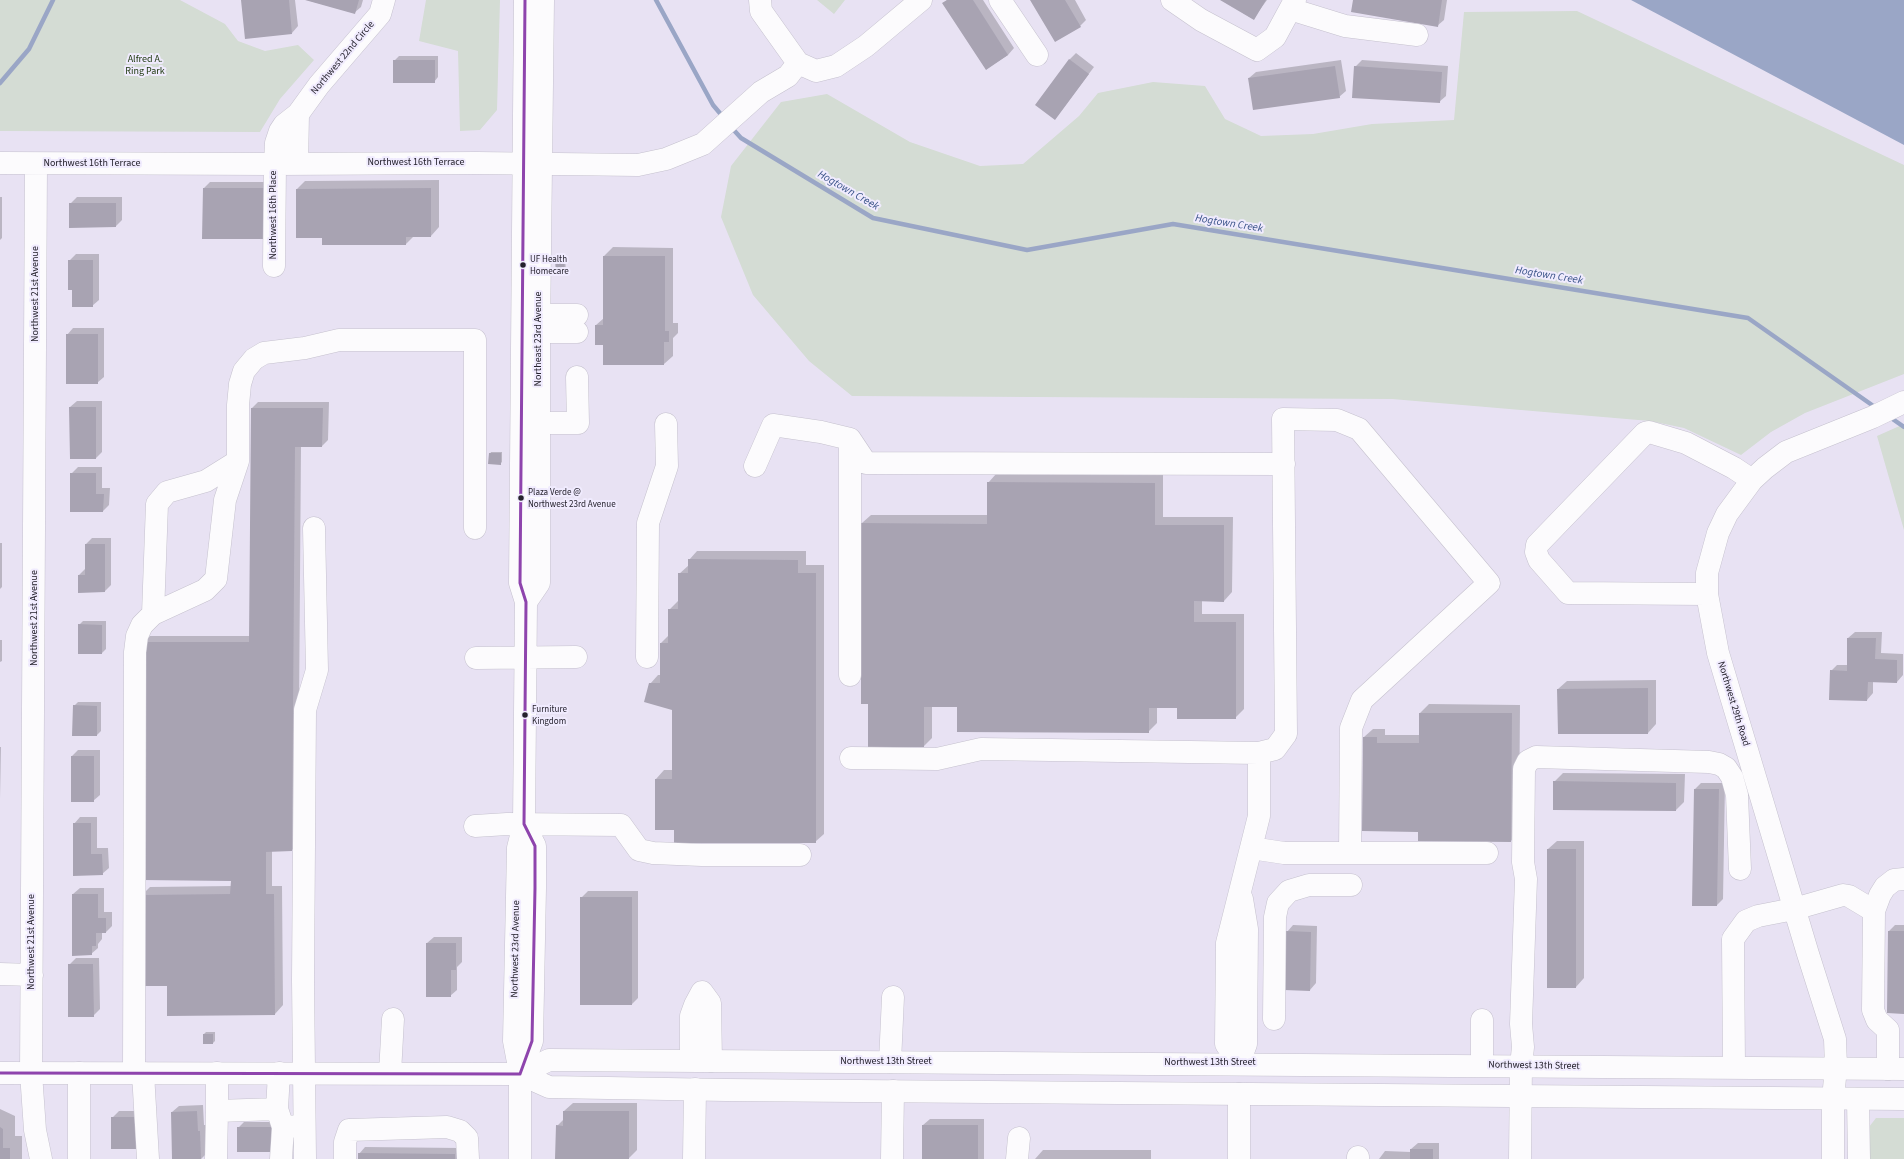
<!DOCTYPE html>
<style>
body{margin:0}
canvas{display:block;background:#e8e2f3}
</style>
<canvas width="1904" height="1159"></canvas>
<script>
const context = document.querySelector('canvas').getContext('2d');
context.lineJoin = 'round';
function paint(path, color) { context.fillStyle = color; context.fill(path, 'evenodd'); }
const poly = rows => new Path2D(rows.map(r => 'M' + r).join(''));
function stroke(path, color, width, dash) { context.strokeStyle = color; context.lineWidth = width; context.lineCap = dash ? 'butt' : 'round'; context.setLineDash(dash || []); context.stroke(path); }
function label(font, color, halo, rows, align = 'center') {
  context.font = font + ' "Source Sans 3",sans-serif'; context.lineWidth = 4; context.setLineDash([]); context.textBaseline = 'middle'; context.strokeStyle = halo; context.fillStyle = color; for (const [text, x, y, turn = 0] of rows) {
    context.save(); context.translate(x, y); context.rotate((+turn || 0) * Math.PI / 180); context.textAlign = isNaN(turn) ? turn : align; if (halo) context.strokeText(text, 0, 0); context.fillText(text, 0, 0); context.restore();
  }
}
paint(poly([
 [0,0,180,0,225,24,238,41,265,51,298,45,314,60,280,99,260,132,0,131],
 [426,0,500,0,497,110,480,130,460,131,458,51,419,41],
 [817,0,845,0,834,14],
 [1577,11,1904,165,1904,374,1805,413,1771,432,1741,455,1684,428,1650,421,1392,399,852,396,809,361,753,295,721,217,731,166,781,102,827,94,910,142,980,166,1023,164,1079,116,1098,93,1153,82,1205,86,1225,119,1261,136,1313,134,1372,124,1454,120,1464,12],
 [1904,424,1904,530,1877,436],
 [1876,1118,1904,1118,1904,1159,1863,1159,1862,1136]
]), '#d4dcd4');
paint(poly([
 [1631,0,1904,0,1904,145]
]), '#9aa6c6');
paint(poly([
 [242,0,295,0,298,26,292,33],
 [307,0,363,0,361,7,354,13],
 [947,0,983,0,1014,48,1008,55,986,69,944,3],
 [1032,0,1075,0,1086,20,1080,26],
 [1222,0,1267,0,1253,19],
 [1354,0,1447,0,1444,20,1437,26],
 [1076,53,1094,67,1055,119,1069,60],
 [399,56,438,56,438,77,434,82,394,61],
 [1341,60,1346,91,1339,97,1249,78,1256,72],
 [1362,60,1448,66,1446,96,1439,102,1355,67],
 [439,180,439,227,431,236,414,236,406,244,323,237,297,189,305,181],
 [210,182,270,182,263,238,204,188],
 [0,197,2,197,2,238,0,240],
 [77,197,122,197,122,220,116,226,70,204],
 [613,247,673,248,673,323,678,323,678,333,673,338,673,356,664,364,604,344,596,325,604,318,604,256],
 [76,254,99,254,99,300,92,306,73,289,69,261],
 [558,257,565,257,566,271,564,273,556,259],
 [73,328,104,328,104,377,97,383,67,335],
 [77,401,102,401,102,452,96,458,70,407],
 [258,402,329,402,328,440,322,446,301,446,298,844,292,850,272,851,272,886,282,886,283,1005,275,1014,168,985,142,895,150,887,232,886,232,880,143,642,150,636,250,636,252,408],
 [491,452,502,452,502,462,500,464,490,454],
 [78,467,102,467,102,488,110,488,109,505,103,511,71,474],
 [996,474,1163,475,1163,517,1233,517,1232,592,1224,601,1202,600,1202,614,1244,614,1244,709,1235,718,1178,707,1157,707,1157,723,1148,732,958,706,932,706,932,738,924,746,869,703,862,523,871,515,988,515,988,483],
 [92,538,111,538,111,585,105,591,79,575,85,569,86,544],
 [0,543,2,543,2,587,0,589],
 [697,551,806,551,806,565,824,565,824,834,815,842,675,829,656,829,656,779,664,770,673,770,673,709,650,684,658,675,661,675,661,643,669,635,669,610,678,601,679,574,689,565,689,560],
 [83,621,106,621,106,649,102,653,79,625],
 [1855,632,1882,632,1881,653,1903,654,1903,675,1897,682,1873,681,1873,693,1867,700,1831,671,1837,665,1848,665,1848,638],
 [0,640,2,640,2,661,0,662],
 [1656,680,1656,724,1648,733,1558,689,1567,681],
 [78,702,101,702,101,731,97,735,74,706],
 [1429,704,1520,705,1519,832,1511,841,1419,831,1364,737,1373,729,1385,729,1385,735,1420,735,1420,713],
 [0,747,1,747,0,799],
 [78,750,100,750,100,795,93,801,72,801,72,756],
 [1563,773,1685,774,1684,802,1676,810,1554,782],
 [1701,783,1725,783,1723,899,1717,905,1695,789],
 [80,817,97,817,97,848,108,848,109,868,102,874,74,824],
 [1557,841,1584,841,1584,978,1576,987,1548,849],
 [80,888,104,888,104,912,112,912,112,926,106,932,102,932,102,939,98,944,98,948,91,954,73,894],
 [588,891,638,891,638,998,632,1004,581,898],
 [1293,925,1317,926,1316,983,1310,990,1287,932],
 [1895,925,1904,925,1904,1013,1889,931],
 [434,937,462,937,462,962,457,967,457,990,450,996,427,943],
 [76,958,99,958,100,1009,93,1016,69,965],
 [206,1032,215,1032,215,1041,213,1043,204,1043,204,1034],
 [573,1103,637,1103,637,1150,628,1159,557,1126,564,1119,564,1111],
 [203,1105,204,1125,207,1125,207,1153,201,1159,173,1159,172,1112,179,1106],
 [0,1109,15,1116,15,1136,22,1136,22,1159,0,1159],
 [119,1111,145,1111,145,1142,112,1118],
 [930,1119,984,1119,984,1159,923,1159,923,1125],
 [244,1122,280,1122,274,1151,238,1128],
 [1418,1143,1439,1143,1439,1159,1379,1159,1385,1151,1411,1152,1411,1149],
 [365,1147,461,1148,461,1159,359,1159,359,1154],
 [1043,1150,1151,1150,1151,1159,1035,1159]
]), '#0003');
stroke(poly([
 [656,0,713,105,724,118],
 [0,83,29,49,53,0],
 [731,127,741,138,873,218,1027,250,1173,224,1748,318,1872,405],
 [1894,420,1904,427]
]), '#9aa6c6', 4.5);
paint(poly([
 [241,0,289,0,292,34,245,39],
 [305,0,359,0,355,14],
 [947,0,973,0,1008,55,986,70,942,3],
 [1030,0,1065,0,1081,27,1055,42],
 [1220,0,1266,0,1254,20],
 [1353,0,1442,0,1438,27,1351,12],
 [1069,59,1089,74,1055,120,1035,105],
 [393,60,435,60,435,83,393,83],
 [1335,66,1340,98,1253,110,1248,78],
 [1354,66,1442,72,1440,103,1352,98],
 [203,188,264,188,264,239,202,239],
 [431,188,431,237,406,237,406,245,322,245,322,238,296,238,296,189],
 [69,203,116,203,116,227,69,228],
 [603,256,665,256,665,331,669,331,669,342,664,342,664,365,603,365,603,345,595,345,595,325,603,325],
 [555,259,564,259,565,274,556,274],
 [68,260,93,260,93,307,72,307,72,290,68,290],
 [66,334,98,334,98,384,66,384],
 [69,407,96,407,96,459,70,459],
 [251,408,323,408,322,447,295,447,292,851,266,852,266,894,274,894,275,1015,167,1016,167,986,141,986,141,895,230,894,231,881,141,880,142,642,249,642],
 [489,453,501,453,501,465,488,464],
 [70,473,96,473,96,494,104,494,103,512,70,512],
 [987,482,1155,483,1155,525,1224,525,1224,602,1194,601,1194,622,1236,622,1236,719,1177,719,1177,708,1149,708,1149,733,957,732,957,707,924,707,924,747,868,747,868,704,861,704,861,523,987,524],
 [85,544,105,544,105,592,78,593,78,575,85,575],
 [688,559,798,560,798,573,816,573,816,843,674,843,674,830,655,830,655,779,672,779,672,710,644,702,649,683,660,683,660,643,668,643,668,609,678,609,678,573,688,573],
 [78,624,102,625,102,654,78,654],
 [1847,638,1876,638,1875,659,1897,660,1897,683,1868,682,1867,701,1829,700,1830,670,1847,671],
 [1648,688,1648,734,1558,734,1557,689],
 [73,705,97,706,97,736,72,736],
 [1419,713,1512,713,1511,842,1418,841,1418,832,1362,831,1363,737,1377,737,1377,743,1419,743],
 [71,756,94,756,94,802,71,802],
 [1553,781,1676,783,1676,811,1553,810],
 [1694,789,1719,789,1717,906,1692,906],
 [73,823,91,823,91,854,102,854,103,875,73,876],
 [1547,849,1576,849,1576,988,1547,988],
 [72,894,98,894,98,918,106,918,106,933,96,933,96,946,92,946,92,955,72,956],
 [580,897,632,897,632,1005,580,1005],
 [1286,931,1311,932,1310,991,1284,990],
 [1888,931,1904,931,1904,1014,1887,1013],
 [426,943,456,943,456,970,451,970,451,997,426,997],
 [68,964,93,964,94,1017,68,1017],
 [203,1034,213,1034,213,1044,203,1044],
 [197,1111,198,1131,200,1131,201,1159,172,1159,171,1112],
 [563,1111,629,1111,629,1159,555,1159,556,1125,563,1126],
 [111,1117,139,1117,139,1149,111,1149],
 [922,1125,978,1125,978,1159,922,1159],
 [0,1127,3,1129,3,1148,10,1148,10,1159,0,1159],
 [237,1127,274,1127,274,1152,237,1152],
 [1410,1149,1433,1149,1433,1159,1410,1159],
 [358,1153,455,1154,455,1159,358,1159]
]), '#a8a3b2');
const minor = poly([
 [760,0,761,11,798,63,816,71,836,66,866,46,921,0],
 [1000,0,1037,55],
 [1172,0,1201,20,1257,50,1275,37,1295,0],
 [1290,9,1345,26,1417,35],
 [0,163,275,164,477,163,638,165,666,159,703,144,761,92,788,76,798,63],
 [36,164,31,1073,35,1130,41,1159],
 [297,164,298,114],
 [274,266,275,164,276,143,280,131,284,125,298,114,319,85,380,14,384,0],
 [539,315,577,315],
 [539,332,577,332],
 [524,423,578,423,577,377],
 [755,466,773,425,821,432,850,439,866,463,1284,464],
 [1707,594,1568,593,1539,560,1536,552,1537,545,1645,433,1649,432,1686,443,1734,468,1752,480],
 [526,602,539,583,539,332,543,0],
 [153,614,157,504,167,492,206,481,238,461],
 [647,657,648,523,667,466,666,424],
 [476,658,576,657],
 [850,675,850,439],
 [1259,753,1275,749,1286,734,1283,419,1337,420,1359,429,1489,583,1362,700,1351,728,1350,853],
 [851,758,937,759,981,749,1259,753,1259,816,1227,943,1226,1044,1239,1063],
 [475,826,507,824,621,825,639,850,653,853,702,855,800,855],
 [1251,848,1284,853,1487,853],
 [0,974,32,975],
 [1274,1019,1275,917,1278,903,1289,891,1309,885,1351,885],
 [691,1060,691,1016,695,1005,702,992,710,1003,711,1061],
 [890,1062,893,997],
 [1239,1063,1246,1044,1247,929,1242,899],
 [1482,1065,1482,1020],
 [1734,1067,1733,939,1746,921,1758,916,1794,909,1843,895,1849,896,1874,911],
 [1888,1069,1888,1030,1877,1020,1873,1010,1874,911,1880,895,1885,887,1894,880,1904,879],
 [79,1073,79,1159],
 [134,1073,135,652,137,636,142,625,153,614,205,590,216,579,225,500,238,461,238,405,240,384,244,371,254,359,264,353,305,348,339,340,475,340,475,528],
 [143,1073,148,1159],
 [217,1073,217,1111],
 [390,1073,393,1019],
 [520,1073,514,1041,518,848,524,824],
 [520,1074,532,1041,535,888,535,846,524,824,526,602,520,583,525,0],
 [1858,1099,1859,1159],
 [277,1109,279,1073],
 [1358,1157,1358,1159],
 [216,1159,217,1111,277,1109,283,1127],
 [281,1159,283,1127,298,1126],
 [305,1159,303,980,305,710,317,670,314,528],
 [345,1159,345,1142,349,1130,447,1127,460,1131,467,1138,468,1159],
 [694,1159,695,1089],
 [892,1159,893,1091],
 [1017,1159,1019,1138],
 [1239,1159,1239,1094],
 [1520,1159,1521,1066,1523,1047,1521,1024,1526,879,1523,862,1524,769,1528,761,1536,757,1709,762,1719,764,1726,768,1732,777,1737,795,1740,869],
 [1833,1159,1833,1099,1836,1067,1835,1039,1808,954,1718,653,1707,594,1707,573,1718,533,1727,514,1752,480,1765,468,1786,452,1873,417,1904,402]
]);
const major = poly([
 [0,1073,520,1074,549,1087,726,1090,1904,1099],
 [520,1074,549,1060,1904,1069],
 [520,1159,520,1074]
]);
stroke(minor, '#c5c1ce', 23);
stroke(major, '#c5c1ce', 23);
stroke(minor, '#fcfbfd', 22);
stroke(major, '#fcfbfd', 22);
stroke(poly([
 [0,1073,520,1074],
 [520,1074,532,1041,535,888,535,846,524,824,526,602,520,583,525,0]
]), '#8e44ad', 3);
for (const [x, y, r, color] of [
 [523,265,3.5,"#25222d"],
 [521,498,3.5,"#25222d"],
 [525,715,3.5,"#25222d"]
]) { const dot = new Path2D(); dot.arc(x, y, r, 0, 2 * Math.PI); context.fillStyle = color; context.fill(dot); stroke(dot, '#f0ebfe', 1.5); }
label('9px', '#25222d', '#f0ebfe', [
 ["UF Health",530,260],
 ["Homecare",530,272],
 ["Plaza Verde @",528,493],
 ["Northwest 23rd Avenue",528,505],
 ["Furniture",532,710],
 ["Kingdom",532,722]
], 'left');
label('10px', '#25222d', '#f0ebfe', [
 ["Northwest 22nd Circle",343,58,-50],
 ["Northwest 16th Terrace",416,163],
 ["Northwest 16th Terrace",92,164],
 ["Northwest 16th Place",274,215,-90],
 ["Northwest 21st Avenue",36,294,-90],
 ["Northeast 23rd Avenue",539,339,-90],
 ["Northwest 21st Avenue",35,618,-90],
 ["Northwest 29th Road",1733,704,73],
 ["Northwest 21st Avenue",32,942,-90],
 ["Northwest 23rd Avenue",516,949,-89],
 ["Northwest 13th Street",886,1062],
 ["Northwest 13th Street",1210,1063],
 ["Northwest 13th Street",1534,1066,1]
]);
label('10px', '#193409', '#f0ebfe', [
 ["Alfred A.",145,60],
 ["Ring Park",145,72]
]);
label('italic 11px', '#3b5489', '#f0ebfe', [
 ["Hogtown Creek",848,191,30],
 ["Hogtown Creek",1229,224,9],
 ["Hogtown Creek",1549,276,9]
]);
</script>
